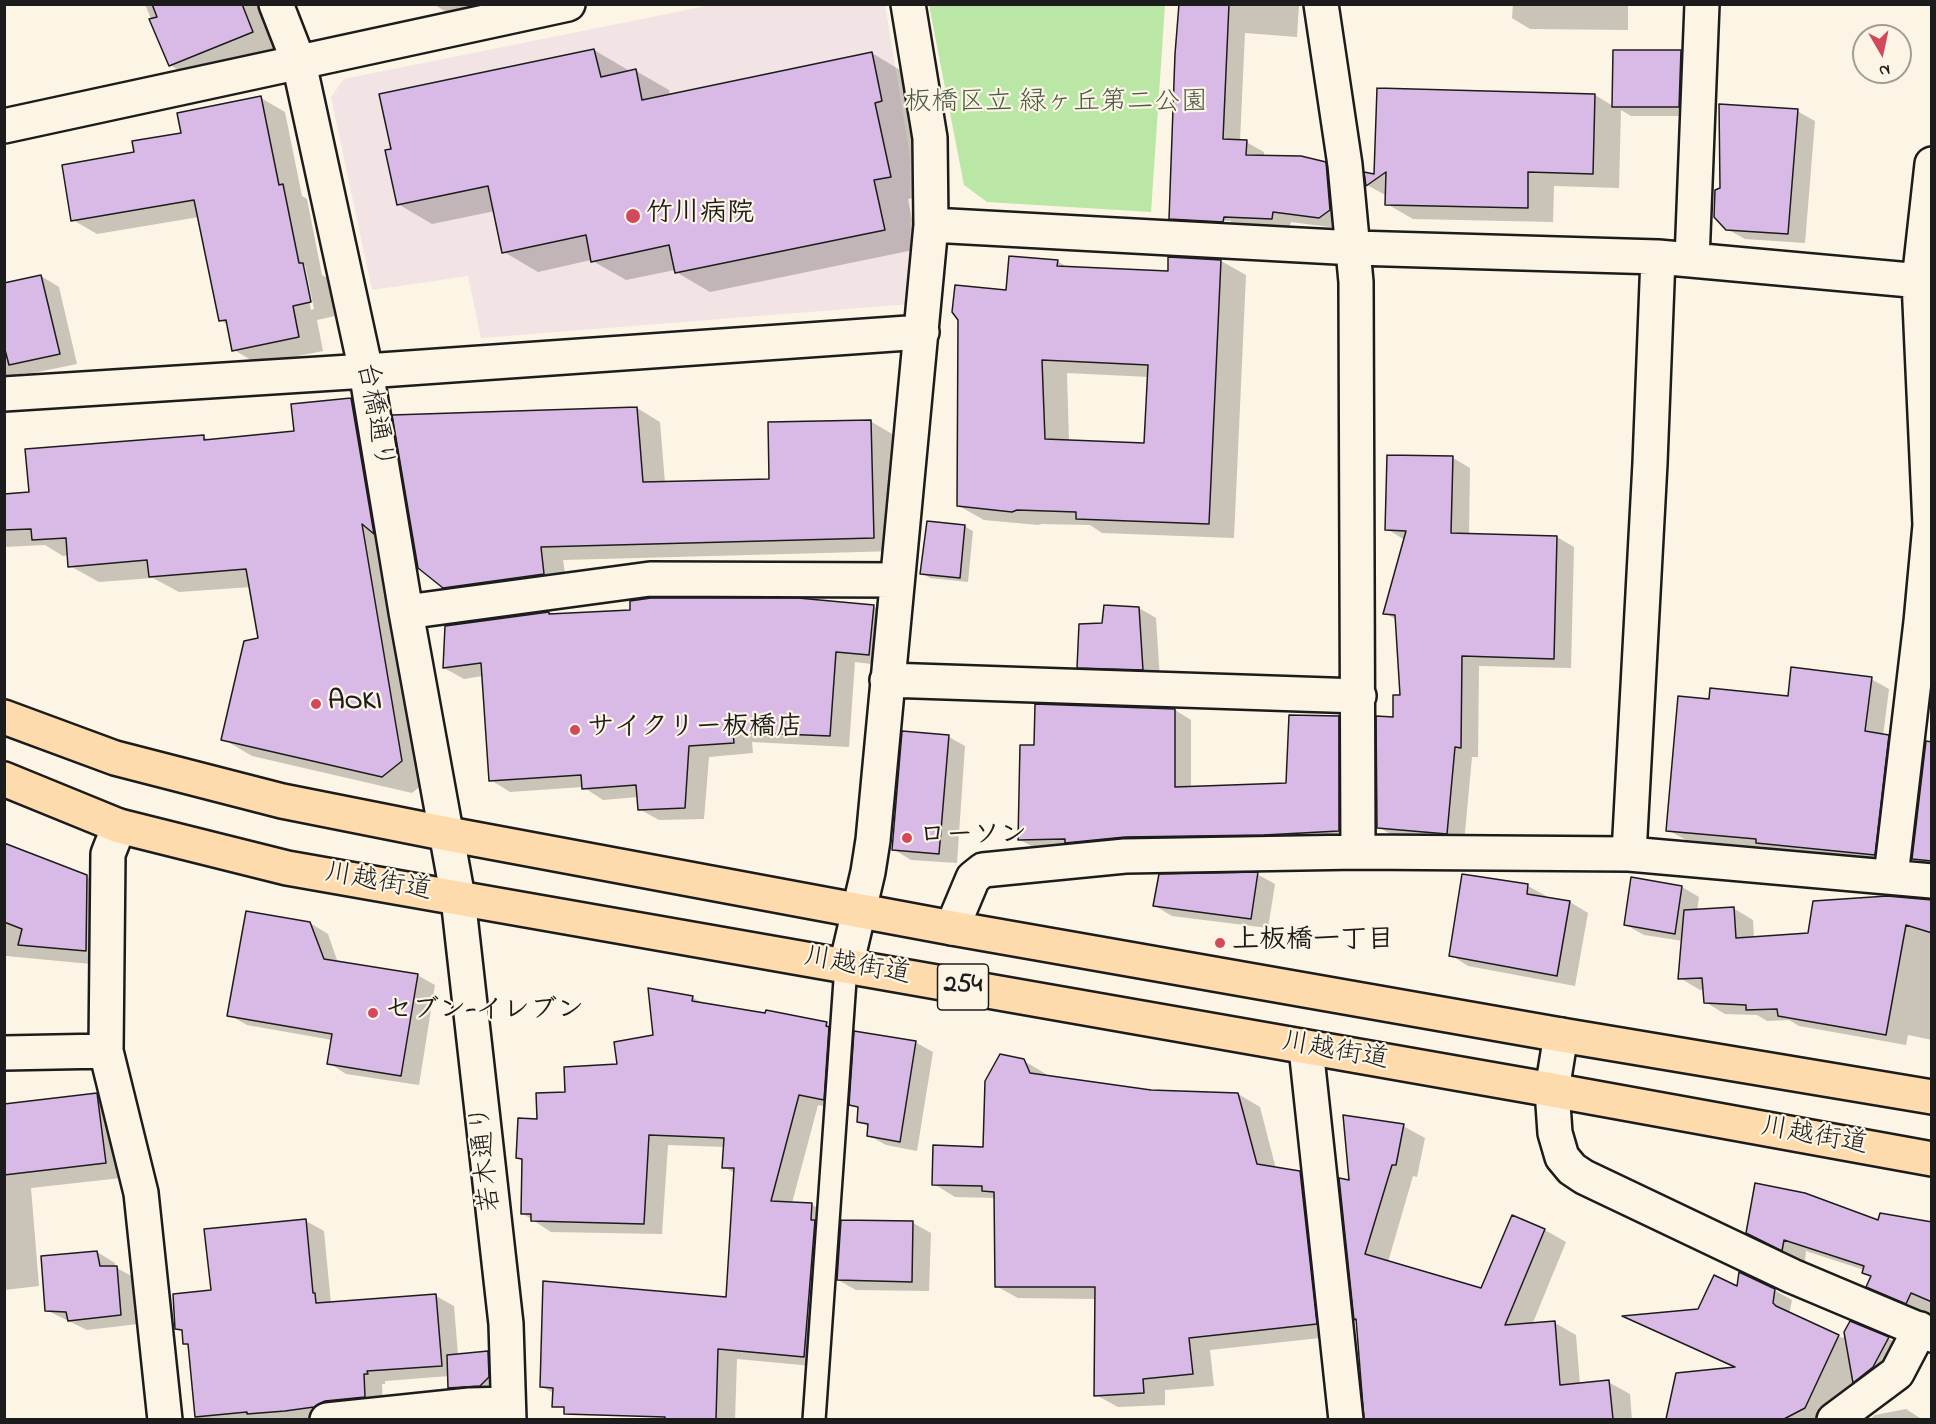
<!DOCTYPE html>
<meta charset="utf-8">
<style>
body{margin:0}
#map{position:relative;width:1936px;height:1424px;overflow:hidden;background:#fcf5e5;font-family:"Indie Flower",sans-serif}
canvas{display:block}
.frame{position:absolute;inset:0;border:6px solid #1c1c1c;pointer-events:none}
.north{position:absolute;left:1852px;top:24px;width:60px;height:60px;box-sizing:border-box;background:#fcf5e5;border:2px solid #a29e95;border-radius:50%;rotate:171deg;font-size:16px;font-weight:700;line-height:24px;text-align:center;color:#1c1c1c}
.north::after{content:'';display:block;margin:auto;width:21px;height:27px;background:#d1495b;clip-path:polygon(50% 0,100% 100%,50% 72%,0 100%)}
</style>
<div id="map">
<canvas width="1936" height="1424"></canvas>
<div class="frame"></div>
<div class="north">N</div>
</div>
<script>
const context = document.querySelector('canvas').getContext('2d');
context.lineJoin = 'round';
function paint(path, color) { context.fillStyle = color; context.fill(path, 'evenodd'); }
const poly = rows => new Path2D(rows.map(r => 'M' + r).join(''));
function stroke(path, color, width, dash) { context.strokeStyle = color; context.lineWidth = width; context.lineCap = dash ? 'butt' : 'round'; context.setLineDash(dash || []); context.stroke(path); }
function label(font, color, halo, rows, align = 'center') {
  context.font = font + ' "Indie Flower","Klee One",sans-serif'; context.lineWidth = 4.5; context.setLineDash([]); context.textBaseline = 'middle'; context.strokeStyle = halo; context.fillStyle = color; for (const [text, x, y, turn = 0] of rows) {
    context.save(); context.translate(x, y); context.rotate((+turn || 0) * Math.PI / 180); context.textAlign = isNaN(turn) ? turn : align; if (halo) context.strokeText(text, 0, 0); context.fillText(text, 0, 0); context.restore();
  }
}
paint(poly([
 [711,5,885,5,910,156,910,304,481,338,468,276,372,290,331,97,344,79]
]), '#f2e3e5');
paint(poly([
 [929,5,1165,5,1151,212,987,202,964,185]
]), '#bae7a6');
paint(poly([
 [145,4,262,4,279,47,196,80,170,65],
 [433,4,497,4,460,20],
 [1180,4,1299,4,1297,37,1245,33,1240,141,1246,142,1264,152,1264,157,1325,163,1343,174,1337,228,1291,222,1289,228,1188,229,1171,218],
 [1187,219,1231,221,1231,224,1187,222],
 [1513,4,1628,4,1628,30,1530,29,1512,18],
 [594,50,628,70,628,72,636,71,669,90,670,96,872,53,905,73,915,120,908,122,924,196,908,199,918,249,710,292,676,272,675,270,626,280,591,260,538,272,504,252,495,211,432,224,398,204],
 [1614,51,1681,52,1699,62,1697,116,1631,116,1621,110,1619,188,1554,186,1553,222,1413,219,1387,204,1387,196,1367,185,1376,176,1378,90,1595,95,1613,106],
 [261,98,285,112,302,196,307,199,322,275,327,278,335,316,317,320,323,351,258,364,234,350,228,325,220,320,199,217,97,234,73,220,136,154,183,134],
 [302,265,305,265,314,309,311,310],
 [1797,111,1815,121,1805,243,1745,239,1727,229,1722,189],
 [1170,258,1221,261,1246,275,1234,538,1102,533,1090,525,1042,524,1038,525,984,520,959,506,1007,291,1057,261,1069,268,1169,273],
 [1067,373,1149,377,1145,444,1069,441],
 [41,276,59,287,77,364,28,374,26,373,4,377,4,285],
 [351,399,380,416,430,778,412,793,252,756,223,739,259,640,251,587,179,592,153,578,99,582,70,566,69,555,63,556,45,545,4,547,4,495,30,494,204,437,211,441,296,432],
 [637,408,660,422,665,483,770,481,870,421,894,435,897,551,563,560,567,587,468,601,444,587],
 [1388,457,1453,458,1470,468,1469,535,1557,537,1574,547,1571,668,1479,666,1478,757,1472,757,1464,843,1396,837,1378,827,1394,718,1401,696,1397,620,1385,613,1405,540,1387,529],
 [964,526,973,531,968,582,930,578,922,573],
 [874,607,893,618,888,666,855,662,849,747,752,742,753,753,709,757,704,819,659,820,639,809,638,797,603,800,583,787,510,792,491,780,483,676,464,679,444,668,549,613,553,615],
 [1139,608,1156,618,1160,679,1096,677,1078,667,1104,624],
 [1871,679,1889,689,1883,736,1906,747,1892,864,1775,852,1766,847,1686,840,1668,830,1711,700,1789,697],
 [1175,710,1191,720,1191,788,1287,784,1338,717,1355,727,1355,840,1037,849,1020,840,1035,746],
 [947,736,965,746,957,863,911,860,893,849],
 [1932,744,1932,868,1914,858],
 [4,845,87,876,113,892,112,966,6,956,4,959],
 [1257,874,1275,884,1268,928,1172,916,1155,906],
 [1528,886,1546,896,1545,898,1570,902,1588,913,1575,986,1468,966,1451,955],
 [1682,887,1699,897,1697,911,1733,908,1753,920,1754,938,1809,934,1932,901,1932,1040,1908,1035,1906,1045,1799,1026,1789,1020,1767,1021,1757,1015,1725,1014,1705,1002,1704,989,1700,990,1680,978,1683,941,1644,935,1626,925],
 [310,923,328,934,338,963,417,975,435,985,419,1085,346,1074,329,1063,332,1040,247,1025,229,1015],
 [692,997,706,1005,826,1024,845,1035,842,1110,818,1105,792,1203,811,1204,830,1215,823,1367,737,1359,735,1420,680,1420,678,1397,560,1397,541,1386,728,1299,736,1174,724,1167,725,1147,668,1145,662,1234,551,1232,522,1213,523,1161,517,1157,538,1120,566,1093,619,1066,655,1037],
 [915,1042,933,1052,917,1151,886,1145,868,1135,869,1127,858,1121,860,1109,851,1104],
 [1024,1061,1046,1074,1047,1077,1151,1091,1238,1094,1260,1107,1276,1169,1300,1173,1322,1185,1338,1336,1210,1350,1214,1386,1165,1390,1165,1405,1118,1407,1096,1395,1096,1299,1018,1298,996,1286,996,1198,955,1197,934,1184,985,1148],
 [97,1095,122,1109,130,1177,31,1188,39,1286,4,1290,4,1106],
 [1403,1126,1425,1138,1417,1177,1413,1176,1388,1262,1482,1290,1513,1217,1545,1230,1566,1242,1532,1325,1555,1323,1576,1335,1580,1385,1608,1382,1630,1394,1632,1420,1366,1420,1358,1320,1350,1182],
 [306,1221,324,1231,331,1304,436,1296,454,1306,458,1355,488,1353,496,1358,497,1382,489,1390,458,1392,450,1388,449,1376,385,1381,385,1384,382,1384,383,1407,331,1420,197,1420,190,1346,184,1343,184,1332,177,1328,213,1291],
 [1879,1222,1932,1223,1932,1310,1929,1315,1890,1299,1868,1286,1872,1276,1864,1270,1806,1251,1805,1262,1748,1233],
 [913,1223,931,1233,929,1291,856,1290,838,1280],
 [97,1252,115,1263,115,1267,135,1278,138,1324,87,1330,46,1310],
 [1738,1288,1774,1290,1792,1300,1789,1314,1843,1338,1850,1323,1888,1338,1905,1348,1836,1420,1681,1420,1672,1399,1737,1369,1627,1317,1699,1311],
 [1906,1409,1923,1420,1869,1420,1875,1415]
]), '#0003');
const building = poly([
 [152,4,242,4,253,32,169,66,149,19,157,17,152,4],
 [1179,4,1229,4,1223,139,1247,140,1246,155,1301,156,1326,162,1330,210,1319,218,1273,212,1272,219,1224,217,1223,222,1169,219,1175,54,1179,4],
 [594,49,601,77,636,69,642,100,872,52,882,101,875,103,891,177,874,180,885,230,675,273,669,245,591,262,586,235,502,253,488,186,397,205,385,150,391,149,379,94,594,49],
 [1613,50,1681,50,1679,107,1612,107,1613,50],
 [1377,88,1595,94,1593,174,1528,172,1528,208,1385,205,1386,172,1366,186,1364,172,1374,174,1377,88],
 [261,96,279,185,283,184,299,263,303,263,311,302,293,306,299,337,232,351,226,320,219,321,194,200,71,221,62,165,134,152,132,141,181,133,177,113,261,96],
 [1719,104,1798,109,1788,234,1726,230,1714,217,1715,190,1720,188,1719,104],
 [1009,256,1058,260,1057,266,1168,271,1168,257,1221,260,1209,524,1076,519,1076,512,1017,510,1012,512,957,506,958,320,952,312,955,285,1006,290,1009,256],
 [1042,360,1148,365,1144,443,1045,439,1042,360],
 [41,275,60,354,9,365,4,346,4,283,41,275],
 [351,398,374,534,362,524,402,761,382,777,221,740,244,641,258,638,246,569,149,577,147,560,68,567,66,538,32,540,31,529,4,530,4,494,29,492,25,449,204,435,204,440,294,431,291,404,351,398],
 [637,407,643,482,769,479,768,422,871,420,874,538,541,547,544,574,443,588,418,568,392,415,637,407],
 [1387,455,1453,456,1451,533,1557,536,1554,659,1462,656,1461,748,1455,747,1447,834,1377,828,1376,716,1393,717,1393,695,1400,695,1395,615,1383,614,1406,531,1385,530,1387,455],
 [927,521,965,525,960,578,920,574,927,521],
 [651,598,798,598,874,605,869,655,836,652,830,736,733,732,734,743,689,746,685,808,638,810,636,785,582,789,581,775,489,781,481,663,443,668,445,626,549,612,549,614,630,610,630,601,651,598],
 [1104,605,1139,607,1143,670,1077,668,1079,624,1102,623,1104,605],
 [1791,667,1872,677,1865,731,1889,735,1875,855,1756,843,1756,839,1666,831,1678,696,1709,699,1710,688,1788,696,1791,667],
 [1035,704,1175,709,1175,787,1286,783,1289,715,1339,716,1339,831,1264,835,1125,837,1065,843,1065,839,1018,840,1020,745,1034,745,1035,704],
 [902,731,949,735,939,854,892,850,902,731],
 [1926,741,1932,742,1932,861,1912,859,1926,741],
 [4,843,87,875,86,951,18,945,22,929,4,922,4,843],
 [1258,872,1251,919,1153,906,1159,874,1258,872],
 [1462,874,1528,884,1527,894,1570,901,1557,976,1449,956,1462,874],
 [1631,877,1682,886,1675,934,1624,925,1631,877],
 [1887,896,1932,900,1932,933,1906,925,1886,1035,1778,1016,1777,1009,1746,1010,1746,1005,1704,1003,1702,978,1678,979,1684,910,1734,907,1736,938,1808,933,1813,901,1887,896],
 [246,911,310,922,324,959,418,974,401,1076,327,1064,332,1034,227,1016,246,911],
 [648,988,693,996,692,1001,765,1013,766,1010,827,1022,826,1026,829,1027,824,1100,799,1095,771,1201,812,1203,811,1220,815,1220,804,1357,718,1349,716,1419,665,1419,665,1417,564,1414,564,1407,552,1407,553,1388,540,1387,543,1281,726,1297,734,1168,722,1168,724,1138,649,1135,644,1224,531,1221,531,1214,521,1214,522,1159,516,1158,518,1118,537,1119,536,1093,565,1092,564,1067,617,1064,614,1042,653,1035,648,988],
 [854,1031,916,1041,900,1142,867,1136,868,1124,857,1122,858,1107,849,1105,854,1031],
 [1000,1054,1024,1059,1030,1073,1151,1090,1238,1093,1257,1164,1300,1171,1317,1324,1189,1338,1193,1374,1143,1379,1144,1393,1094,1396,1095,1287,995,1287,994,1192,982,1191,982,1186,932,1185,933,1145,983,1147,985,1081,1000,1054],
 [97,1093,106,1163,4,1175,4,1104,97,1093],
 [1343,1115,1404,1124,1396,1165,1392,1165,1365,1254,1481,1288,1512,1215,1545,1229,1505,1325,1555,1321,1560,1385,1609,1380,1613,1419,1364,1419,1356,1319,1354,1320,1339,1178,1349,1180,1343,1115],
 [1755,1183,1805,1193,1878,1220,1880,1213,1932,1222,1932,1302,1911,1293,1906,1304,1866,1287,1871,1276,1862,1273,1864,1266,1784,1240,1782,1251,1746,1233,1755,1183],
 [306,1219,313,1293,315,1293,316,1303,436,1294,442,1366,367,1371,368,1374,364,1374,365,1397,325,1401,314,1407,285,1411,247,1414,247,1412,195,1417,188,1344,183,1344,182,1330,175,1329,173,1294,211,1290,204,1229,306,1219],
 [841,1220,913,1221,912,1282,837,1280,841,1220],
 [97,1251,100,1266,117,1266,121,1315,68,1321,66,1312,45,1311,41,1256,97,1251],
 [1739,1272,1775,1289,1773,1303,1776,1306,1839,1335,1805,1408,1784,1419,1666,1419,1676,1373,1735,1367,1622,1316,1698,1309,1714,1275,1737,1286,1739,1272],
 [1850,1321,1889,1337,1873,1367,1853,1383,1844,1332,1850,1321],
 [488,1351,489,1377,480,1386,448,1388,447,1355,488,1351]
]);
paint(building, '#d9bae6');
stroke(building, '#1c1c1c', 1.5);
const service = poly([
 [814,1420,846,966]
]);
const minor = poly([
 [276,4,299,63,366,371,406,612,458,898,506,1324,509,1420],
 [1321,4,1345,165,1356,282,1358,852],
 [4,126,568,4],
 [931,225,1355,248,1658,257,1932,282],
 [1692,260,1702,4],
 [4,394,366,371,922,332],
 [406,612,650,579,896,580],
 [887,680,1359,696],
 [1629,854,1650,463,1658,257],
 [1891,876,1921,622,1930,525,1919,281,1932,164],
 [952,928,973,878,983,870,1125,856,1358,852,1629,854,1932,881],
 [846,966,868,872,873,840,931,225,930,138,908,4],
 [1306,1048,1346,1420],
 [106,1051,141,1193,165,1420],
 [4,1053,106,1051,108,854,119,826],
 [327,1420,470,1405,508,1404],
 [1834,1420,1897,1373,1920,1329]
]);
const tertiary = poly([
 [1561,1035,1552,1090,1555,1133,1562,1157,1572,1169,1584,1177,1792,1276,1932,1335]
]);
const trunk = poly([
 [4,717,115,758,282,801,448,834,952,928,1561,1035,1932,1097],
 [4,779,119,826,287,868,1552,1090,1932,1159]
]);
stroke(service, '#1c1c1c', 26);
stroke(minor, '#1c1c1c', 38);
stroke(tertiary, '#1c1c1c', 38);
stroke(trunk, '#1c1c1c', 38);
stroke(service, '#fcf5e5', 21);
stroke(minor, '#fcf5e5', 33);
stroke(tertiary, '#fcf5e5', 33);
stroke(trunk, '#fedbac', 33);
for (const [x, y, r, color] of [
 [633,216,8,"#d1495b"],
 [316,704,6,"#d1495b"],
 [575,730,6,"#d1495b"],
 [907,838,6,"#d1495b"],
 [1220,943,6,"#d1495b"],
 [373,1013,6,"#d1495b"]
]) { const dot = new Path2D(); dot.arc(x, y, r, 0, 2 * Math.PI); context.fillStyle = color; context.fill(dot); stroke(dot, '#fcf5e5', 2); }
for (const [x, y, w] of [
 [963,987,51]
]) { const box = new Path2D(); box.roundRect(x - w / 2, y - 23, w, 46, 4.5); context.fillStyle = '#fcf5e5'; context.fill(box); stroke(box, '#1c1c1c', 1.5); }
label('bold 26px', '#1c1c1c', null, [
 ["254",963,987]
]);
label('27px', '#4b5945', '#fcf5e5', [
 ["板橋区立 緑ヶ丘第二公園",1056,105]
]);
label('bold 27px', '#1c1c1c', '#fcf5e5', [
 ["竹川病院",646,216],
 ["AOKI",328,704],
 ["サイクリー板橋店",587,730],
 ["ローソン",919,838],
 ["上板橋一丁目",1232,943],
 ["セブン-イレブン",385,1013]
], 'left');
label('27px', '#1c1c1c', '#fcf5e5', [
 ["台橋通り",373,416,80],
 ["川越街道",378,884,10],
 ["川越街道",857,968,10],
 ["川越街道",1335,1053,10],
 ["川越街道",1814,1138,10],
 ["若木通り",488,1158,-96]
]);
</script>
